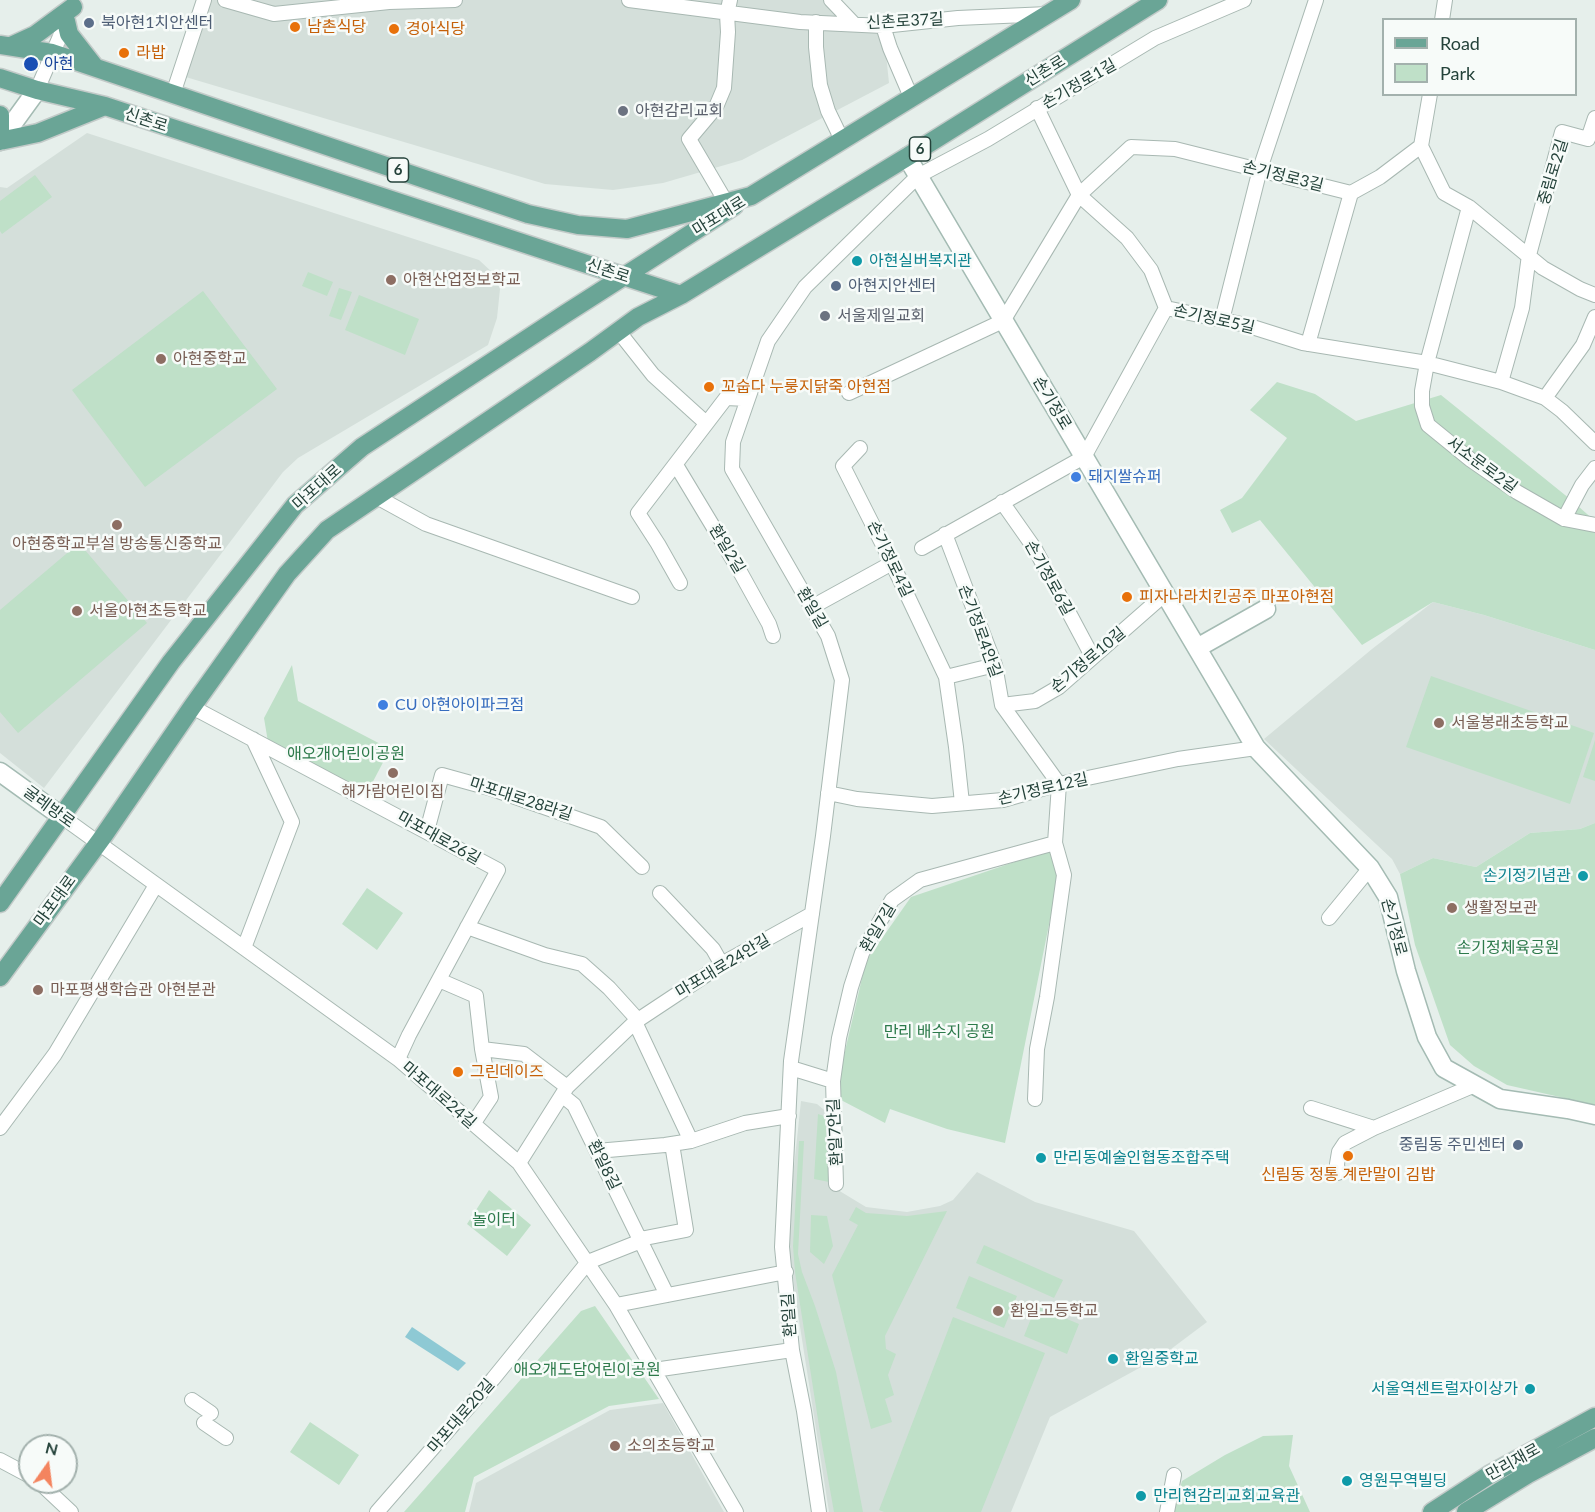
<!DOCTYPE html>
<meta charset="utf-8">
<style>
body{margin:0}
#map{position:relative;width:1595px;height:1512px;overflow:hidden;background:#e6efeb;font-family:Lato,sans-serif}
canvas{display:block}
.legend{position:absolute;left:1382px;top:18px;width:195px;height:78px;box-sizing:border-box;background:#f7fbf9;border:2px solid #a3b1ad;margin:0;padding:8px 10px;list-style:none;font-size:18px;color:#24423a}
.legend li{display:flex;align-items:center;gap:12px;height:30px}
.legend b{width:30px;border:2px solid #a3b1ad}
.north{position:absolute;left:18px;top:1434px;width:60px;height:60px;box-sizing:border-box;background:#f7fbf9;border:2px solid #a3b1ad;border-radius:50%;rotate:14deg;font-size:16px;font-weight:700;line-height:24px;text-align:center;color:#24423a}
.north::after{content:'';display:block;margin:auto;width:21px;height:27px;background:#f4845f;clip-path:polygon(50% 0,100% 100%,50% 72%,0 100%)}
</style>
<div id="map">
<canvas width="1595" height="1512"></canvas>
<ul class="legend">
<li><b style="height:8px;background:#6aa596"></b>Road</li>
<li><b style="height:16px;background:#bfe0c8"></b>Park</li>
</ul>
<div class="north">N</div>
</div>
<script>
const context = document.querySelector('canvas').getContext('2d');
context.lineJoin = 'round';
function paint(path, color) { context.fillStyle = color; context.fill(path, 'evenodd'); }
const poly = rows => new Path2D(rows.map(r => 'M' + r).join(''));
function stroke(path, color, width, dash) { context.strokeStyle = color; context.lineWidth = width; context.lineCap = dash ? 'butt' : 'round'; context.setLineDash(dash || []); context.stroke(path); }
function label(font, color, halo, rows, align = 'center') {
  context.font = font + ' Lato,"Noto Sans KR",sans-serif'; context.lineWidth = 5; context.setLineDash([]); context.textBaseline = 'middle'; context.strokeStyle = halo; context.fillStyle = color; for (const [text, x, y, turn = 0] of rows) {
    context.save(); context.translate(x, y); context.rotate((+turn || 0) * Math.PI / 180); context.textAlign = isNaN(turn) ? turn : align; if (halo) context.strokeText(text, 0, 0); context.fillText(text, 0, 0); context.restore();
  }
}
paint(poly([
 [204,0,831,0,853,23,883,26,889,83,742,160,663,183,613,190,545,184,179,75],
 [87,133,479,260,493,273,500,289,497,318,488,345,298,458,283,472,44,788,0,753,0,187,7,188],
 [1433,602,1484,615,1595,650,1595,823,1580,829,1530,833,1476,867,1433,858,1400,874,1392,859,1264,739,1372,649],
 [801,1101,817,1104,829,1114,833,1187,866,1207,907,1212,940,1206,953,1200,977,1172,1035,1202,1134,1231,1207,1322,1163,1355,1050,1417,1011,1512,829,1512,796,1301,789,1246,793,1176],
 [663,1403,724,1512,469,1512,476,1483,610,1410]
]), '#d4dfda');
paint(poly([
 [35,175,52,197,2,234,0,231,0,201],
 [308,272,333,282,327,296,302,286],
 [339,288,352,292,341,320,329,316],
 [203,291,277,389,145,487,72,390],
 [359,295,419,319,405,355,345,330],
 [1277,382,1315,394,1356,421,1441,395,1570,499,1595,521,1595,650,1484,615,1433,602,1362,645,1260,520,1232,533,1220,510,1242,498,1287,438,1250,410],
 [79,543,147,623,18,733,0,712,0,610],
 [292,665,298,701,390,749,367,793,268,742,264,718],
 [1431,676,1594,733,1570,804,1406,747],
 [1595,740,1595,781,1583,777],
 [1595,823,1595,1105,1507,1085,1474,1066,1450,1045,1415,945,1400,874,1433,858,1476,867,1530,833,1580,829],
 [1050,850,1059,875,1005,1143,947,1129,890,1109,885,1123,839,1099,842,1064,866,961,911,897],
 [367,888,403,913,377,950,342,924],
 [818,1114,827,1117,829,1182,814,1179],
 [799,1141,804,1141,798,1254,802,1272,815,1306,836,1372,863,1512,834,1512,821,1439,795,1272,793,1246],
 [489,1190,531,1225,507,1256,467,1224],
 [856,1207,866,1213,907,1216,947,1211,885,1336,886,1349,896,1354,888,1375,894,1395,885,1399,892,1422,871,1429,832,1275,858,1225,849,1220],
 [811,1215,827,1216,833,1246,824,1264,810,1252],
 [984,1245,1063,1280,1054,1298,976,1263],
 [969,1276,1017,1296,1004,1328,956,1308],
 [595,1306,659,1399,609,1406,474,1477,465,1512,404,1512,581,1311],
 [1036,1306,1079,1324,1067,1354,1024,1336],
 [953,1317,1045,1353,981,1512,884,1512,879,1510],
 [310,1422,359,1455,339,1485,290,1452],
 [1293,1435,1289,1466,1310,1512,1173,1512,1182,1481,1225,1455,1263,1436]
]), '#bfe0c8');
paint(poly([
 [412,1327,466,1363,458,1371,405,1337]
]), '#8ec9d4');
const street = poly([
 [225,0,274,14,389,2,455,0],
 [629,0,800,22,883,26,958,18,1048,14],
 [831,0,853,23],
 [1442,20,1445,0],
 [816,22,816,47,820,85,828,111,842,140],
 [883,26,890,48,911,97],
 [37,90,67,20],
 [173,94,204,0],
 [1430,94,1421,146,1444,193,1469,207,1427,363,1422,391,1422,406,1428,425,1471,460,1517,492,1564,519,1595,525],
 [1037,108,1079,195,1127,238,1151,270,1166,308],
 [1351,193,1380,177,1421,146],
 [726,202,689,139,716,107,724,88,728,32,727,14,730,0],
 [1469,207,1543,268,1580,289,1595,295],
 [1166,308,1246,325,1303,343,1427,363,1501,382,1545,398,1562,411,1595,443],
 [1222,320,1260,169,1316,0],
 [619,332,653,375,706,423],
 [1308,344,1351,193],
 [1501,382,1522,308,1529,255,1562,132,1588,139,1595,118],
 [849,393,1003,321,1079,195,1131,147,1175,149,1351,193],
 [1545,398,1583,345,1595,317],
 [860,448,843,466,892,563,946,677,956,747,962,803],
 [676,465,738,568,769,624,773,636],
 [375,496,426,524,632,597],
 [1002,502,1035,549,1092,656],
 [1564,519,1582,485,1595,468],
 [945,534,995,665,1002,705,1059,784],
 [922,548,1084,457,1166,308],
 [680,583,658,544,638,513,726,398,747,399],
 [812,607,892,563],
 [946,677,995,665],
 [1002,705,1035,701,1059,687,1165,594],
 [192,707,498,870,409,1035,398,1059],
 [828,793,857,799,932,806,1003,800,1059,784,1178,759,1256,748],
 [61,816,398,1059,519,1163,616,1305,736,1512],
 [427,831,442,775,489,788,601,827,642,867],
 [660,893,713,949,722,965],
 [1329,918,1370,868],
 [467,927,545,955,582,964,609,988,638,1020],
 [244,948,292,822,253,739],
 [439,980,476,996,482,1049,491,1097,473,1124],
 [635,1022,691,1141],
 [482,1049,524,1054,567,1087],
 [791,1068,833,1081,839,1038,851,987,862,953,892,900,920,880,1055,843,1059,784],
 [833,1081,836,1184],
 [563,1096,574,1105,667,1295],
 [1035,1099,1037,1049,1047,997,1064,875,1055,843],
 [1311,1108,1374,1128,1475,1085],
 [0,1128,55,1054,156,885],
 [597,1151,665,1145,691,1141,745,1123,789,1116],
 [519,1163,567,1087,635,1022,727,961,812,914],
 [1338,1173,1337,1164,1339,1152,1345,1143,1374,1128],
 [640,1239,686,1230,672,1144],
 [588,1262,641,1241],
 [616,1305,786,1272],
 [654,1370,792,1350],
 [192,1400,211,1413],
 [204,1423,226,1438],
 [0,1460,30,1476],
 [39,1482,71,1512],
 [377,1512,493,1379,588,1262],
 [819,1512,804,1411,792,1350,782,1247,791,1061,823,836,842,680,828,636,732,469,733,442,768,341,805,287,918,176,988,139,1155,38,1244,0],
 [1167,1512,1174,1475]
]);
const secondary = poly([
 [0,141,37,90],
 [907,157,1256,748,1370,868,1388,897,1406,971,1427,1037,1444,1068,1500,1099,1568,1109,1595,1115],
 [1197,648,1266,609],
 [0,772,61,816]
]);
const primary = poly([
 [66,21,69,34,94,66],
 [0,45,52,53,528,214,578,225,627,229,751,196,1071,0],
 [11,46,35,35,73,7],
 [0,78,37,90,105,106,681,295],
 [0,115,0,141,38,133,105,106],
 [0,903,171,662,295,505,362,447,565,314,734,206],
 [0,977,102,838,192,707,287,574,327,530,590,352,638,317,681,295,907,157,1158,0],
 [1432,1512,1489,1475,1595,1417],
 [1466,1512,1528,1474,1595,1438]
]);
stroke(street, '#a8b8b2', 16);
stroke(secondary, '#a4bbb3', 21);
stroke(primary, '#c2cac8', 21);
stroke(street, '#fff', 14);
stroke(secondary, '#fff', 18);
stroke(primary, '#6aa596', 18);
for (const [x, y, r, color] of [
 [89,23,6,"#5c6f8a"],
 [295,27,6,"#e8710a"],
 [394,29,6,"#e8710a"],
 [124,53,6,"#e8710a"],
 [31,64,8,"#1a4fb4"],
 [623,111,6,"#6b7280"],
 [857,261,6,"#0f9aa8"],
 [391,280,6,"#8d6e63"],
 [836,286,6,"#5c6f8a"],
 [825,316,6,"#6b7280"],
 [161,359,6,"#8d6e63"],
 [709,387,6,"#e8710a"],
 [1076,477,6,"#3f7fe0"],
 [117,525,6,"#8d6e63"],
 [1127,597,6,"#e8710a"],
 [77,611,6,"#8d6e63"],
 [383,705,6,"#3f7fe0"],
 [1439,723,6,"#8d6e63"],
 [393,773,6,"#8d6e63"],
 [1583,876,6,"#0f9aa8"],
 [1452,908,6,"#8d6e63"],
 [38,990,6,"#8d6e63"],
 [458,1072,6,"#e8710a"],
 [1518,1145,6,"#5c6f8a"],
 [1348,1156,6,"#e8710a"],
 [1041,1158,6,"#0f9aa8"],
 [998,1311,6,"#8d6e63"],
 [1113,1359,6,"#0f9aa8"],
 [1530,1389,6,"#0f9aa8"],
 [615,1446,6,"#8d6e63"],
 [1347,1481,6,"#0f9aa8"],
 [1141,1496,6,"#0f9aa8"]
]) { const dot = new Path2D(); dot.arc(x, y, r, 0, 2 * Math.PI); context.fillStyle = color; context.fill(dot); stroke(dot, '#f7fbf9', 2); }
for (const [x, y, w] of [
 [920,149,21],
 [398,170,21]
]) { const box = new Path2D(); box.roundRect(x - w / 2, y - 12, w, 24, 4.5); context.fillStyle = '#f7fbf9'; context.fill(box); stroke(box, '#24423a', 1.5); }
label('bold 15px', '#24423a', null, [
 ["6",920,149],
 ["6",398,170]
]);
label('16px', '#24423a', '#f7fbf9', [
 ["신촌로37길",905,21,-3],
 ["신촌로",1045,71,-32],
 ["손기정로1길",1079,84,-30],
 ["신촌로",146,120,18],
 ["중림로2길",1553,172,-73],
 ["손기정로3길",1283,176,14],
 ["마포대로",719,216,-32],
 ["신촌로",608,271,18],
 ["손기정로5길",1214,319,13],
 ["손기정로",1052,403,59],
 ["서소문로2길",1482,465,36],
 ["마포대로",317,487,-42],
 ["환일2길",727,549,59],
 ["손기정로4길",890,559,64],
 ["손기정로6길",1049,578,61],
 ["환일길",812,608,60],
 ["손기정로4안길",980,631,70],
 ["손기정로10길",1088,660,-40],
 ["손기정로12길",1043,789,-13],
 ["마포대로28라길",521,799,18],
 ["굴레방로",49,807,36],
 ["마포대로26길",439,838,29],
 ["마포대로",55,901,-54],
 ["손기정로",1394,927,75],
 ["환일7길",878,928,-59],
 ["마포대로24안길",723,966,-31],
 ["마포대로24길",439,1095,41],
 ["환일7안길",835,1132,-93],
 ["환일8길",604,1165,64],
 ["환일길",789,1315,-94],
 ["마포대로20길",461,1416,-49],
 ["만리재로",1513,1462,-29]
]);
label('16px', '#4e5e75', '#f7fbf9', [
 ["북아현1치안센터",101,23],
 ["아현지안센터",848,286],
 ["중림동 주민센터",1506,1145,"right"]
], 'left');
label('16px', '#c56008', '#f7fbf9', [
 ["남촌식당",307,27],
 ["경아식당",406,29],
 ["라밥",136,53],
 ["꼬숩다 누룽지닭죽 아현점",721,387],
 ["피자나라치킨공주 마포아현점",1139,597],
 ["그린데이즈",470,1072],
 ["신림동 정통 계란말이 김밥",1348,1175,"center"]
], 'left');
label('16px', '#164399', '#f7fbf9', [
 ["아현",44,64]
], 'left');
label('16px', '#5b616d', '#f7fbf9', [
 ["아현감리교회",635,111],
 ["서울제일교회",837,316]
], 'left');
label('16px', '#0d838f', '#f7fbf9', [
 ["아현실버복지관",869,261],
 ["손기정기념관",1571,876,"right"],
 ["만리동예술인협동조합주택",1053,1158],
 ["환일중학교",1125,1359],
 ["서울역센트럴자이상가",1518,1389,"right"],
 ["영원무역빌딩",1359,1481],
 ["만리현감리교회교육관",1153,1496]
], 'left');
label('16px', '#785e54', '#f7fbf9', [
 ["아현산업정보학교",403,280],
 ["아현중학교",173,359],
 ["아현중학교부설 방송통신중학교",117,544,"center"],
 ["서울아현초등학교",89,611],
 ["서울봉래초등학교",1451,723],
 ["해가람어린이집",393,792,"center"],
 ["생활정보관",1464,908],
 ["마포평생학습관 아현분관",50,990],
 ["환일고등학교",1010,1311],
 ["소의초등학교",627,1446]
], 'left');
label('16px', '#366cbe', '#f7fbf9', [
 ["돼지쌀슈퍼",1088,477],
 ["CU 아현아이파크점",395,705]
], 'left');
label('16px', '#2d7a4b', '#f7fbf9', [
 ["애오개어린이공원",346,754],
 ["손기정체육공원",1508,948],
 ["만리 배수지 공원",939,1032],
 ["놀이터",494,1220],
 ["애오개도담어린이공원",587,1370]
]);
</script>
